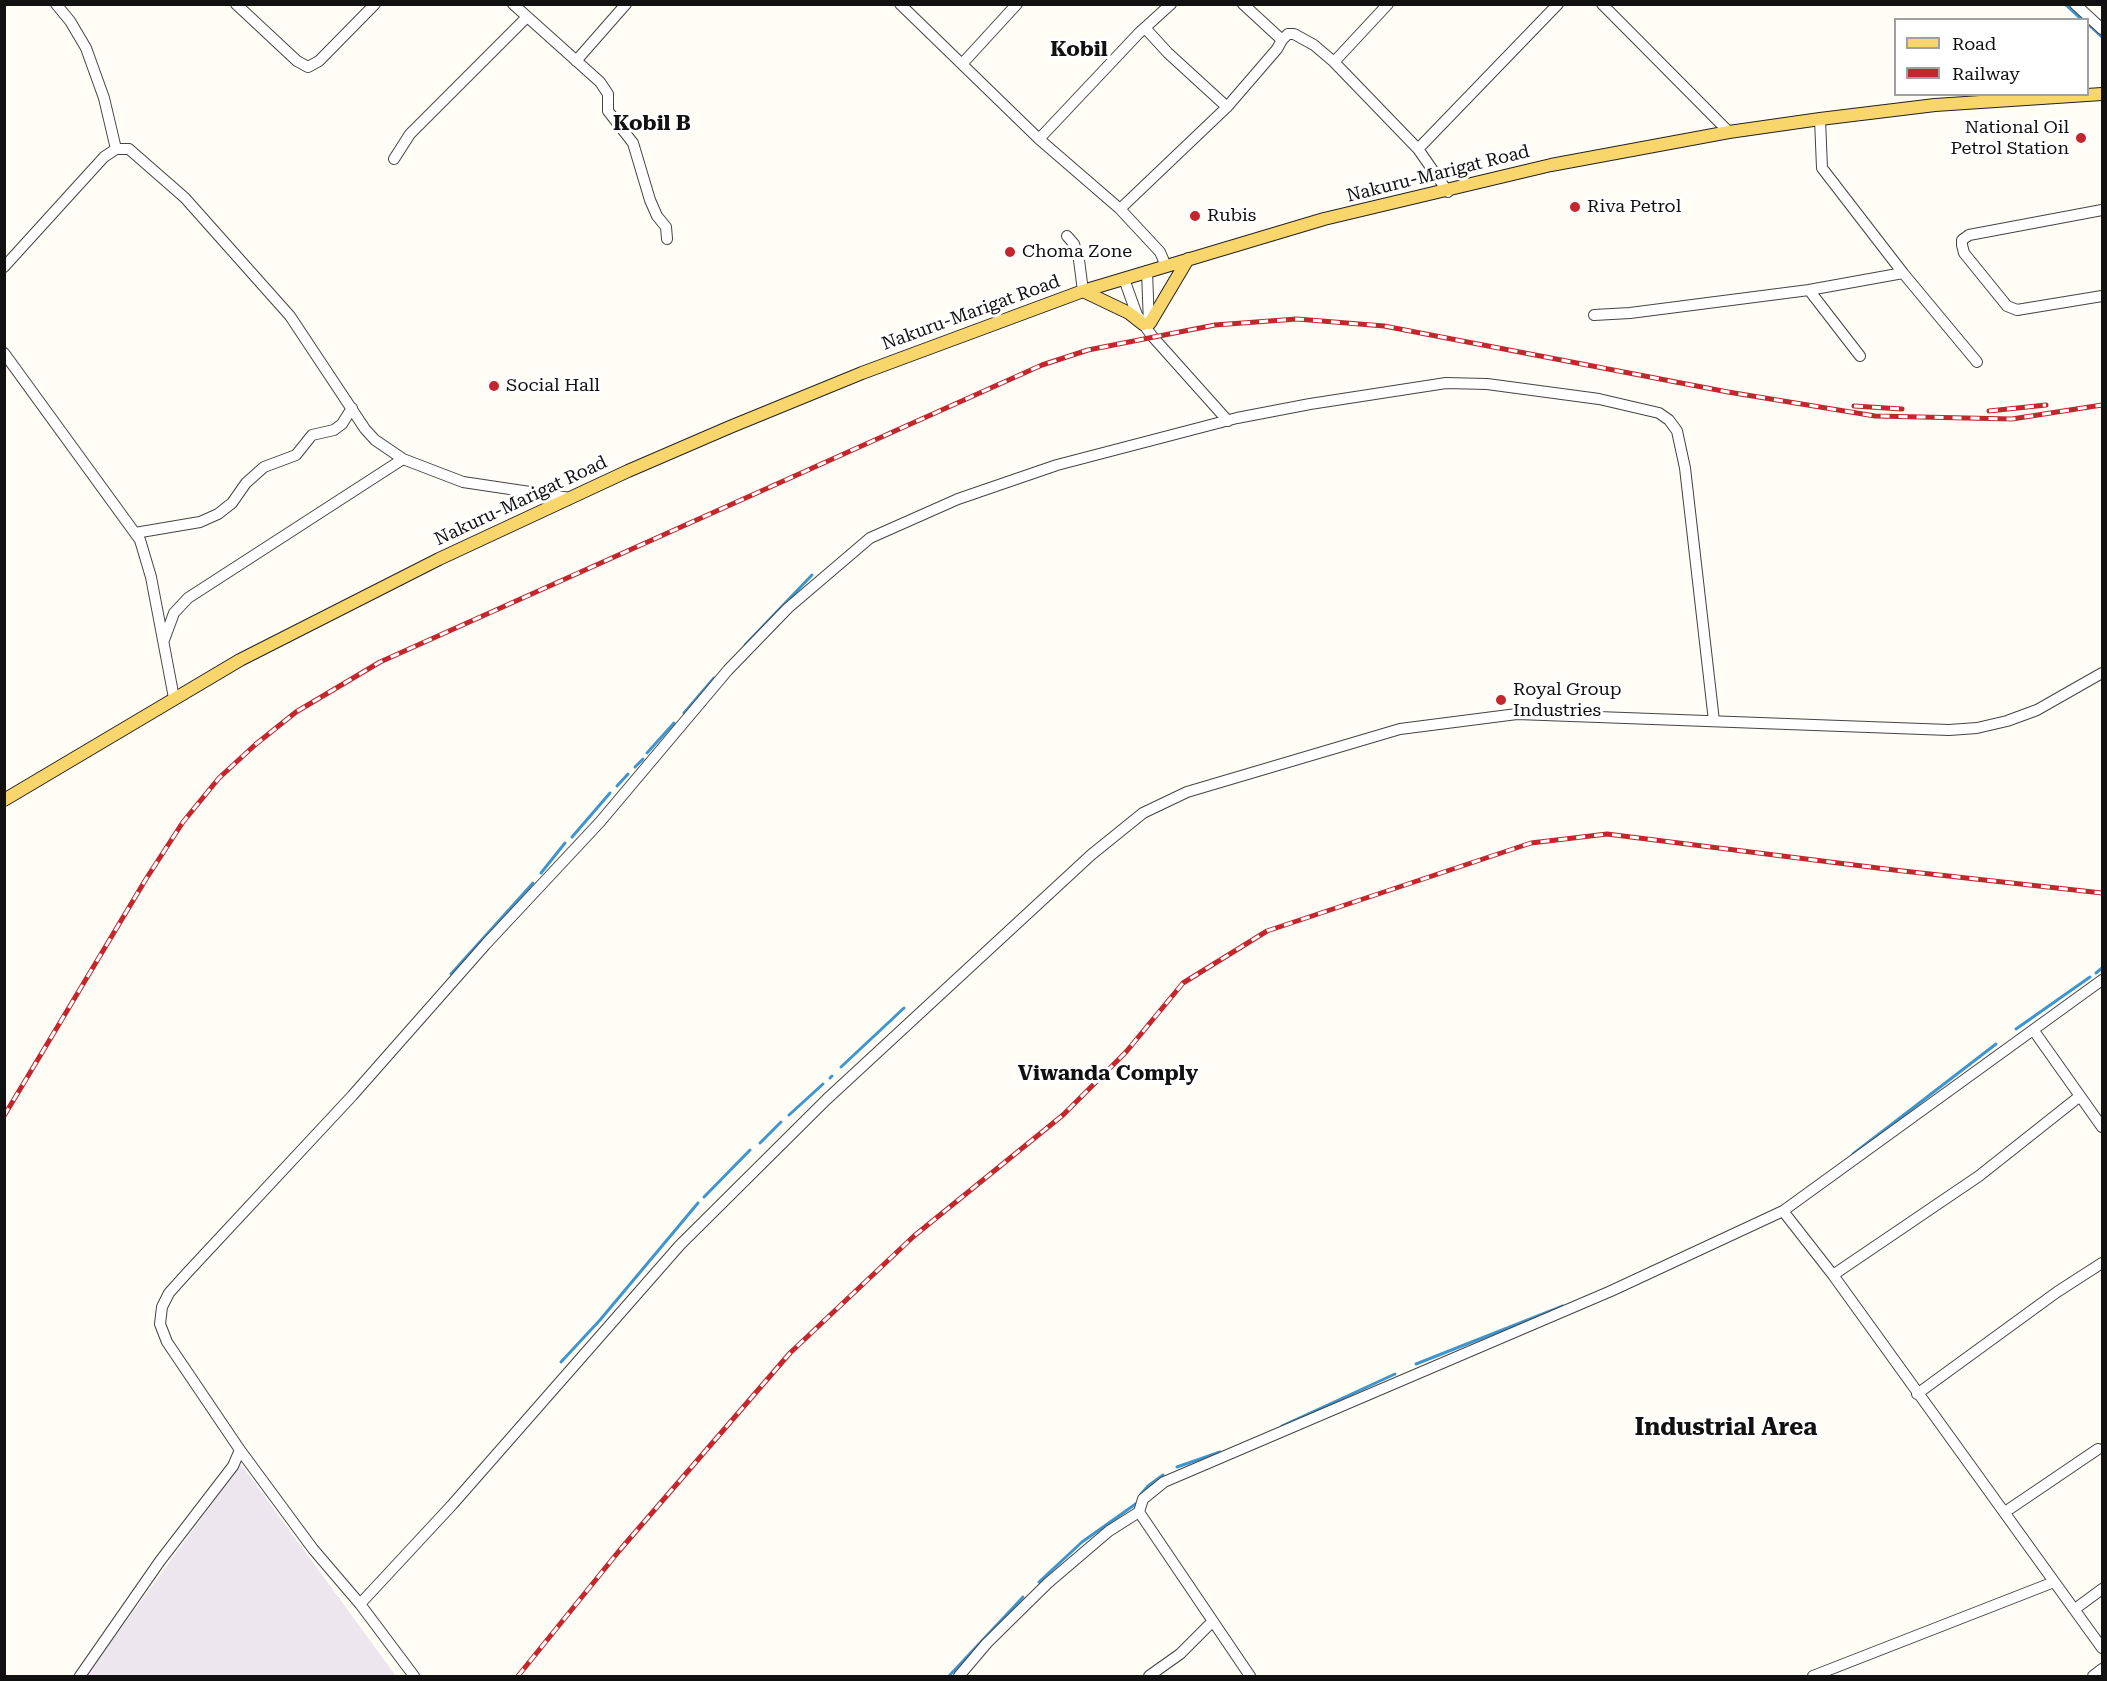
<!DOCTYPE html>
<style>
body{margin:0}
#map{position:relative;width:2107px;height:1681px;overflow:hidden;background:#fffdf5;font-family:"Roboto Serif",serif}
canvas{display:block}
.frame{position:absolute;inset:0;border:6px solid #111;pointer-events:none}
.legend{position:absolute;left:1894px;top:18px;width:195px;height:78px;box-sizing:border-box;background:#fff;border:2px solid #a0a0a0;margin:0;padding:8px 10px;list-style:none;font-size:18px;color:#111}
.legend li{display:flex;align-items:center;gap:12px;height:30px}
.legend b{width:30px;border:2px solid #a0a0a0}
</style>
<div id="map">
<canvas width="2107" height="1681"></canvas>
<div class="frame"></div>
<ul class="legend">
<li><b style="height:8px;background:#f9d66b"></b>Road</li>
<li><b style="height:8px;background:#c4262e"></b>Railway</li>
</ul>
</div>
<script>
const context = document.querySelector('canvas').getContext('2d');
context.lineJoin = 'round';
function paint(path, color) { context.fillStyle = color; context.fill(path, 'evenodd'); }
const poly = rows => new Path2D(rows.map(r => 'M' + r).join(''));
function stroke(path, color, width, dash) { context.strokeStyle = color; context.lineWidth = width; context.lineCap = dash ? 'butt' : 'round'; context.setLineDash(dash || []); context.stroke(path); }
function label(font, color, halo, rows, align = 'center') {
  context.font = font + ' "Roboto Serif",serif'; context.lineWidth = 6; context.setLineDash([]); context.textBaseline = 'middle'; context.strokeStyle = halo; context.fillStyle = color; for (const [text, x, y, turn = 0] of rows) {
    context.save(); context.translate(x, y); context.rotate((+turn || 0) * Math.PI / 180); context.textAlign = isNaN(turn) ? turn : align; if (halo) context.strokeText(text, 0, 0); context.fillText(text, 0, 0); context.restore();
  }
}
paint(poly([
 [241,1464,396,1676,86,1676]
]), '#eee6ef');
stroke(poly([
 [2065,4,2082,20],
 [2088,24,2102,37],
 [745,645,812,575],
 [684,713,714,678],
 [647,753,674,723],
 [635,767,643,759],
 [617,786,628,774],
 [572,837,610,793],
 [541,873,565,843],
 [2096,973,2102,968],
 [451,974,533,883],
 [2016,1029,2090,977],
 [841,1067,904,1008],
 [830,1078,832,1076],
 [789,1115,823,1084],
 [760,1143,781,1122],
 [1853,1154,1996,1044],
 [704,1197,750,1150],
 [561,1362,600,1320,698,1203],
 [1416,1364,1563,1306],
 [1282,1426,1395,1374],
 [1177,1467,1220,1452],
 [1141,1494,1148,1486,1163,1475],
 [1039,1582,1082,1542,1137,1503],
 [949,1676,1023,1597]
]), '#3f96cf', 3);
const minor = poly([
 [56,4,70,21,86,48,104,98,116,149],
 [236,4,297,61,308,67,319,61,375,4],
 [513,4,600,82,608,94,608,111,633,143,650,200,657,216,666,227,667,239],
 [900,4,1039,139,1120,209,1160,252,1166,266],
 [1243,4,1282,40,1288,34,1294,34,1314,45,1334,62,1418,149,1448,192],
 [1602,4,1729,132],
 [2075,4,2102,29],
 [1146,29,1168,53,1227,107],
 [576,61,626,4],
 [1334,62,1388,4],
 [962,64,1017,4],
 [1820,119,1822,168,1903,273],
 [1039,139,1139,33,1171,4],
 [1418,149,1558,4],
 [394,159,410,134,526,18],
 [1120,209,1227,107,1277,49,1282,40],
 [2102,210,1969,235,1962,240,1962,245,1964,253,2007,306,2017,310,2102,296],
 [1067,236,1074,244,1079,260,1083,291],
 [4,267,104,157,116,149,129,149,185,198,290,316,365,429,375,440,403,459,463,482,570,498],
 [1147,271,1149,325],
 [1124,279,1137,315,1152,336,1228,421],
 [1809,290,1860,356],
 [1594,315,1630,313,1809,290,1903,273,1977,362],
 [4,353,140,540,151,577,174,698],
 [135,533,200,522,218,514,232,503,246,483,264,467,296,455,312,435,334,430,342,424,352,408],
 [164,640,174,613,188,598,403,459],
 [2034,1031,2102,1127],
 [1783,1211,1833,1275,2102,1648],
 [1833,1275,1979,1176,2080,1096],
 [1917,1394,2057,1292,2102,1263],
 [1139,1512,1250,1676],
 [2005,1512,2098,1449],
 [360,1604,452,1505,680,1245,827,1099,1091,855,1143,813,1187,792,1400,729,1517,714,1949,730,1977,728,2007,721,2037,710,2102,673],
 [2075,1609,2102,1589],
 [80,1676,160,1561,233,1466,240,1450],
 [414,1676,360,1604,313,1549,240,1450,167,1342,160,1324,162,1307,169,1293,187,1273,352,1096,486,944,600,822,728,670,788,608,870,538,958,499,1057,465,1237,418,1310,404,1446,383,1487,384,1599,399,1659,413,1669,420,1677,431,1685,468,1714,721],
 [959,1676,987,1643,1048,1583,1109,1531,1139,1512,1143,1499,1164,1482,1611,1291,1783,1211,2102,980],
 [1149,1676,1180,1654,1211,1623],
 [1813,1676,2054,1582],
 [2093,1676,2102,1669]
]);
const major = poly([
 [1083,291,1129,313,1143,324],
 [1150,323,1188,259],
 [4,800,240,660,439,559,628,471,730,427,862,373,1083,291,1324,219,1551,165,1729,132,1820,119,1935,105,2102,94]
]);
stroke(minor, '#444', 12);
stroke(major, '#222', 14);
stroke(minor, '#fff', 10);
stroke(major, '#f9d66b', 12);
const rail = poly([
 [1854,406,1902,409],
 [1989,411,2046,405],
 [4,1116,146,879,183,822,219,778,256,744,296,712,380,662,1042,365,1088,350,1215,325,1297,319,1384,326,1728,392,1875,416,2012,419,2102,405],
 [518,1676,619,1551,790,1353,914,1236,1063,1115,1126,1052,1183,983,1267,931,1531,843,1607,834,1894,870,2102,893]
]);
stroke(rail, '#c4262e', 5);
stroke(rail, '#fff', 3, [9]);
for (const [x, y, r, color] of [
 [2081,138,6,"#c4262e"],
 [1575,207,6,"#c4262e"],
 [1195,216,6,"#c4262e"],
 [1010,252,6,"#c4262e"],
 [494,386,6,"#c4262e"],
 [1501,700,6,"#c4262e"]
]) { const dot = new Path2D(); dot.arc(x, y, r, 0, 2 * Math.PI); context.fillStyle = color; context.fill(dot); stroke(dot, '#fff', 2); }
label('18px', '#111', '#fff', [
 ["National Oil",2069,128,"right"],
 ["Petrol Station",2069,149,"right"],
 ["Riva Petrol",1587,207],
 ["Rubis",1207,216],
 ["Choma Zone",1022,252],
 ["Social Hall",506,386],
 ["Royal Group",1513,690],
 ["Industries",1513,711]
], 'left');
label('18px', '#111', '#fff', [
 ["Nakuru-Marigat Road",1438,174,-14],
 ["Nakuru-Marigat Road",971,313,-20],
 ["Nakuru-Marigat Road",521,501,-25]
]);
label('bold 21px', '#111', '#fff', [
 ["Kobil",1079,50],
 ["Kobil B",652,124],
 ["Viwanda Comply",1108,1074]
]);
label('bold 24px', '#111', '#fff', [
 ["Industrial Area",1726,1428]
]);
</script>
